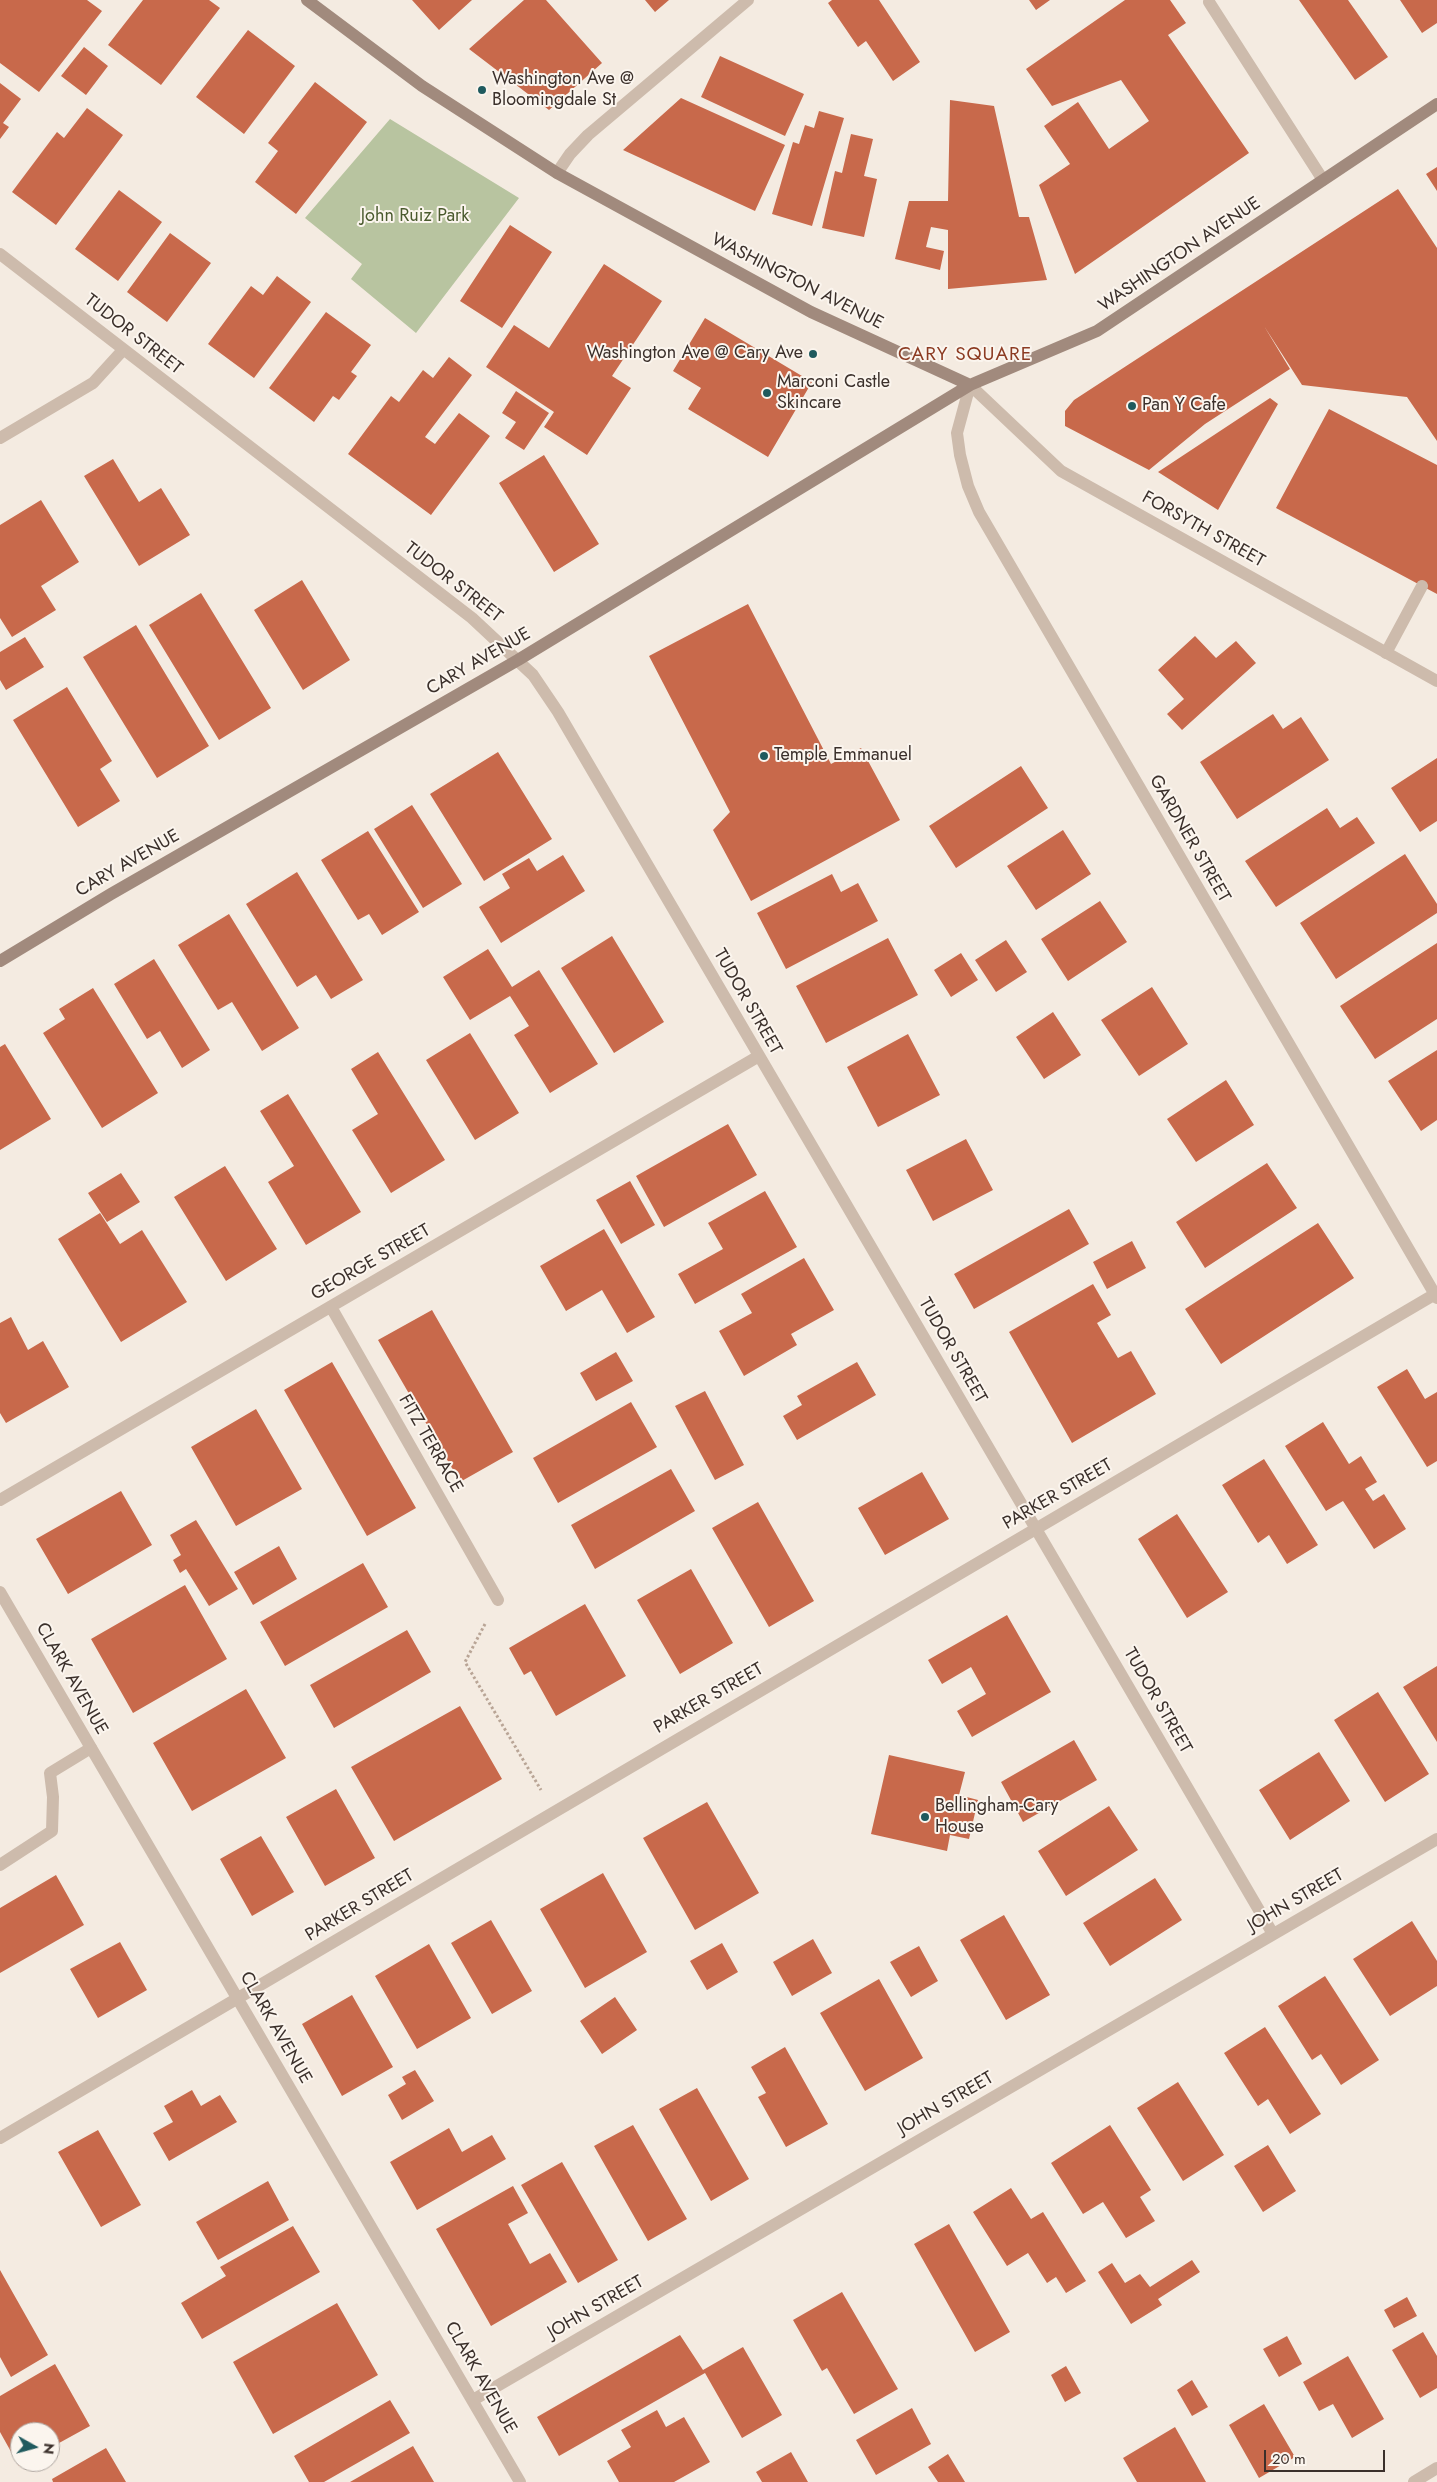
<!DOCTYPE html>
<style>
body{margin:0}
#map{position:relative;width:1437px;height:2482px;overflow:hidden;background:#f4ebe1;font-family:Jost,sans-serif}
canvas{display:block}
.north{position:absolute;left:10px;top:2422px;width:50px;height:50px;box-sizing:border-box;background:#fbf5ee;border:1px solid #aea6a0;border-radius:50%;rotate:97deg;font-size:14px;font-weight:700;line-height:20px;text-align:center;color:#3b302b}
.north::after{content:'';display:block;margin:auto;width:18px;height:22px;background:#1f5a5e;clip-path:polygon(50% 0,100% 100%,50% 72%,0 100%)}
.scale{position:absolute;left:1264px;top:2450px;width:121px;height:22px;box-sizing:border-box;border:2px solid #3b302b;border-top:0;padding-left:6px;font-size:15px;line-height:18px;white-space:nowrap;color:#3b302b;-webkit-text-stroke:4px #fbf5ee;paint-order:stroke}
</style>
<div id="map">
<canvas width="1437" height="2482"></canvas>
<div class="north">N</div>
<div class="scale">20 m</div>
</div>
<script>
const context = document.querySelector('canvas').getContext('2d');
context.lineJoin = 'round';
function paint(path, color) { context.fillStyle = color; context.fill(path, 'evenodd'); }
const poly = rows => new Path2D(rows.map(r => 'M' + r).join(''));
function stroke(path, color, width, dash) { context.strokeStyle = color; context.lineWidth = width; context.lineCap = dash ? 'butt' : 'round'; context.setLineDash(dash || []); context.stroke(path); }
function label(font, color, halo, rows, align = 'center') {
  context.font = font + ' Jost,sans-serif'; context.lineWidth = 4; context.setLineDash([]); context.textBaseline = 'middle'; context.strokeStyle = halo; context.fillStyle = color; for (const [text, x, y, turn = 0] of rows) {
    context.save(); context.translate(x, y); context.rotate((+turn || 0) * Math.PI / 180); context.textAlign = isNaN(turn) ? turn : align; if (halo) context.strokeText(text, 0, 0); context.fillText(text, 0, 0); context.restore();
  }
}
paint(poly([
 [390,119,519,198,416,333,351,279,362,264,305,218]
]), '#b8c4a0');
paint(poly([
 [0,0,87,0,102,11,39,92,0,63],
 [143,0,209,0,220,8,161,85,108,45],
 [412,0,472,0,439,30],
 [524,0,546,0,602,63,549,110,469,49],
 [645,0,669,0,655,12],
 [832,0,879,0,920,62,893,81,866,41,858,47,828,3],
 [1029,0,1050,0,1036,10],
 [1125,0,1170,0,1186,23,1168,35,1249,153,1075,274,1039,185,1070,164,1044,126,1078,102,1109,149,1149,121,1121,80,1052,106,1026,69],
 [1299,0,1348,0,1388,57,1355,80],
 [1400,0,1437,0,1437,23,1422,33],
 [248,30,295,66,244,134,196,97],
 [84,47,108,66,86,95,61,76],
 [720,56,804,94,785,136,701,97],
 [315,82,367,122,296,214,255,182,278,151,268,143],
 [0,83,21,99,3,123,9,127,0,139],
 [681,98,785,145,755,211,623,150],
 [950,100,994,106,1019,217,1029,217,1047,280,948,289,948,230,931,227,926,247,944,251,940,270,895,259,909,201,948,201],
 [87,108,123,135,56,225,12,192,57,132,64,138],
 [819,111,844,118,812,226,772,214,793,142,799,144,805,125,814,128],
 [851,134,873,139,864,176,877,179,864,237,822,228,835,171,842,173],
 [1437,167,1437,191,1426,174],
 [1398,189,1437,248,1437,441,1407,397,1302,385,1264,326,1290,369,1205,424,1149,470,1065,426,1065,411,1074,400],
 [119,190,162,222,118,281,75,249],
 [510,225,552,252,502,328,460,301],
 [170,233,211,263,167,322,127,292],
 [604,264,662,301,612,376,631,388,587,455,544,427,554,412,486,367,514,325,549,348],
 [277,276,311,302,254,378,208,344,251,286,263,295],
 [326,312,371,345,351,372,357,376,339,400,333,396,314,422,269,388],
 [705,318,812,382,768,457,688,409,701,388,673,371],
 [449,357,472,375,425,437,435,444,459,413,490,436,431,515,348,454,391,396,399,402,423,370,433,378],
 [516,391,549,413,524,450,505,438,516,422,502,413],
 [1270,398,1278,404,1218,510,1158,472],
 [1329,409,1437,465,1437,594,1276,508],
 [544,455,599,544,554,572,499,483],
 [113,459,139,502,161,488,190,535,139,566,84,476],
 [41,500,79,562,41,586,56,610,12,637,0,618,0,525],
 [302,580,350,660,303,690,254,610],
 [201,593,271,708,219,740,149,625],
 [748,604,831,764,861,748,900,820,751,901,713,830,730,812,649,656],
 [136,625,209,746,157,778,83,657],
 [1195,636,1216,658,1236,641,1256,663,1182,730,1167,714,1184,699,1158,670],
 [25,637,44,667,6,690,0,680,0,652],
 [67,687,112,761,100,769,120,801,78,827,13,720],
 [1273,714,1283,729,1301,717,1329,760,1237,819,1200,762],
 [498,752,552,839,484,881,430,794],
 [1437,758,1437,821,1420,832,1391,788],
 [1021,766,1048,808,956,868,929,826],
 [412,805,462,884,423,908,374,829],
 [1327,808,1340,828,1357,817,1375,843,1276,907,1245,861],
 [1063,830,1091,874,1036,910,1007,866],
 [368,831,419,912,382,935,369,914,358,920,321,860],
 [1405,854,1437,904,1437,913,1336,979,1300,923],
 [563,855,585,891,501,943,479,907,510,888,502,874,529,858,537,871],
 [297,872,363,980,331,999,316,975,297,987,246,904],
 [832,874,841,892,858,883,878,921,786,969,757,913],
 [1100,901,1127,942,1068,981,1041,939],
 [229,914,299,1028,262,1051,232,1002,218,1010,178,945],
 [612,936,664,1022,614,1053,561,968],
 [888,938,918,995,826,1043,796,986],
 [1006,940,1027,972,996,992,975,960],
 [1437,943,1437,1019,1375,1059,1340,1006],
 [488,949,512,987,539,970,598,1064,550,1093,514,1035,529,1026,510,996,470,1020,443,977],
 [961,953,978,980,951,997,934,970],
 [154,959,210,1050,182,1068,160,1031,147,1039,114,984],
 [1152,987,1188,1044,1139,1076,1101,1020],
 [93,988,158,1093,102,1128,43,1033,65,1019,59,1009],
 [1053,1012,1081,1055,1044,1079,1016,1037],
 [470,1033,519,1113,475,1140,426,1060],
 [908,1034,940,1095,878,1127,847,1067],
 [5,1044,51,1119,0,1150,0,1047],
 [1437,1050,1437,1120,1421,1131,1388,1081],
 [378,1052,445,1160,391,1193,352,1130,378,1114,351,1069],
 [1226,1080,1254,1125,1196,1162,1167,1119],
 [288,1094,361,1212,306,1245,268,1182,294,1166,260,1111],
 [728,1124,757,1175,664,1227,636,1176],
 [966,1139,993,1190,933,1221,906,1170],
 [1267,1163,1297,1208,1205,1268,1176,1222],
 [225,1166,277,1249,226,1281,174,1197],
 [121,1173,140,1202,107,1222,88,1193],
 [630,1181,655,1225,621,1244,596,1200],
 [765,1191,797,1247,695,1304,678,1274,723,1249,708,1223],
 [1069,1209,1089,1244,974,1309,954,1274],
 [100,1213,120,1244,142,1230,187,1302,121,1342,58,1239],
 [1318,1223,1354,1278,1221,1364,1185,1309],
 [604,1229,655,1317,627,1333,602,1290,566,1311,540,1266],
 [1132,1241,1146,1268,1107,1289,1093,1262],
 [804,1258,834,1310,791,1334,797,1345,744,1376,719,1331,752,1313,741,1294],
 [1093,1284,1111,1315,1097,1323,1118,1358,1131,1351,1156,1394,1072,1443,1009,1332],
 [432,1310,513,1452,460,1482,378,1340],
 [11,1317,28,1350,43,1341,69,1387,6,1423,0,1413,0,1323],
 [616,1352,633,1381,596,1401,580,1373],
 [332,1362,416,1508,367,1536,284,1390],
 [857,1362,876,1395,797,1440,783,1416,802,1405,797,1396],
 [1407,1369,1425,1399,1437,1392,1437,1461,1427,1467,1377,1387],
 [705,1391,744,1465,715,1480,675,1406],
 [631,1402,657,1447,558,1503,533,1458],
 [256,1409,302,1489,236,1526,191,1447],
 [1323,1422,1349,1464,1361,1456,1377,1482,1365,1489,1373,1501,1384,1494,1406,1529,1374,1549,1343,1501,1326,1511,1285,1446],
 [1264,1459,1318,1545,1287,1564,1269,1535,1258,1543,1222,1485],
 [671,1469,695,1511,595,1569,571,1525],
 [922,1472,949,1519,885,1555,858,1508],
 [121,1491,152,1545,68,1594,36,1539],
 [758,1502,814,1601,769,1627,712,1528],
 [1177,1514,1228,1592,1187,1618,1138,1539],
 [196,1520,238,1589,209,1606,186,1569,180,1573,173,1560,181,1555,170,1535],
 [279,1546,297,1579,253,1605,234,1572],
 [363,1563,388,1607,285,1666,260,1622],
 [691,1569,733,1643,680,1674,637,1600],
 [185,1585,227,1659,133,1713,91,1639],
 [585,1604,626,1676,556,1716,531,1671,524,1675,509,1648],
 [1007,1615,1051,1692,972,1737,957,1711,986,1694,971,1667,942,1684,928,1660],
 [407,1630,431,1672,334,1728,310,1685],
 [1437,1666,1437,1742,1403,1687],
 [246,1689,286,1758,192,1811,153,1743],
 [1378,1692,1429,1774,1385,1802,1334,1720],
 [460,1706,502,1779,394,1841,351,1767],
 [1074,1740,1097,1780,1023,1822,1001,1782],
 [1319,1752,1350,1801,1290,1840,1259,1790],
 [889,1755,965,1772,959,1795,978,1800,969,1839,950,1835,947,1851,871,1834],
 [336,1789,375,1858,325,1886,286,1817],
 [707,1802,759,1893,695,1930,643,1838],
 [1109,1806,1138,1850,1066,1896,1038,1851],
 [261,1836,294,1892,252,1916,220,1859],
 [603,1873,647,1952,585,1988,540,1909],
 [56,1875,84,1925,0,1973,0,1908],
 [1155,1878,1182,1920,1110,1966,1083,1923],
 [1004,1915,1050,1995,1006,2020,960,1940],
 [491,1920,532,1991,492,2014,451,1943],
 [1412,1921,1437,1961,1437,1986,1390,2016,1353,1959],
 [813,1939,832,1973,792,1996,773,1962],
 [120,1942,147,1990,98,2018,70,1969],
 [722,1943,738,1972,707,1990,690,1961],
 [429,1944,471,2018,417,2049,375,1976],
 [919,1946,938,1981,911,1997,890,1962],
 [1325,1976,1379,2060,1341,2085,1321,2054,1312,2060,1278,2006],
 [879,1979,923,2058,865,2091,820,2013],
 [352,1995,393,2067,342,2096,302,2024],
 [615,1997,637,2030,602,2054,580,2021],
 [1265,2027,1321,2114,1290,2134,1268,2099,1258,2106,1224,2053],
 [785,2047,828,2124,786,2147,758,2097,766,2093,751,2067],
 [415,2070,434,2101,402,2120,388,2095,406,2084,402,2077],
 [1178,2082,1224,2155,1183,2181,1137,2108],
 [697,2088,749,2179,711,2201,659,2109],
 [192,2090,201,2106,220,2095,237,2122,169,2161,153,2133,173,2122,164,2106],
 [633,2125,687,2219,648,2241,594,2146],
 [1110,2125,1151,2190,1140,2197,1155,2221,1126,2238,1103,2202,1083,2214,1051,2163],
 [449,2128,462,2152,492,2135,506,2159,417,2210,390,2162],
 [98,2130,141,2205,101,2227,58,2152],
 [1268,2145,1296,2191,1263,2212,1234,2166],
 [562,2162,618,2260,578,2283,521,2185],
 [268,2181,289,2220,218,2260,196,2222],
 [513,2186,528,2213,508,2224,530,2264,550,2253,567,2282,491,2326,436,2229],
 [1011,2188,1031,2219,1043,2212,1086,2281,1066,2293,1056,2277,1047,2283,1028,2253,1007,2266,973,2212],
 [949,2224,1010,2332,975,2352,914,2244],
 [293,2226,320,2272,202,2339,181,2303,226,2276,220,2267],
 [1192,2260,1200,2272,1158,2299,1162,2305,1131,2324,1098,2272,1112,2263,1125,2283,1140,2274,1150,2287],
 [0,2270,48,2355,11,2377,0,2357],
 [842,2292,898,2389,854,2414,827,2368,822,2371,793,2320],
 [1407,2297,1417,2316,1394,2328,1384,2310],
 [337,2303,378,2375,273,2434,233,2362],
 [1423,2332,1437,2356,1437,2388,1420,2398,1392,2350],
 [680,2335,703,2370,743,2347,782,2415,742,2438,705,2373,559,2456,537,2417],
 [1287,2336,1302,2364,1279,2377,1263,2349],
 [1348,2356,1384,2419,1352,2438,1333,2404,1319,2411,1303,2382],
 [55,2364,90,2426,50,2448,50,2432,20,2432,20,2462,26,2462,19,2466,0,2432,0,2396],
 [1066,2366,1081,2393,1065,2402,1051,2375],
 [1192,2380,1208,2407,1192,2416,1177,2390],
 [390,2400,410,2433,324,2482,309,2482,294,2456],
 [1264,2404,1295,2457,1259,2478,1229,2425],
 [912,2408,931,2444,876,2475,856,2440],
 [657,2410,666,2427,684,2417,710,2462,674,2482,619,2482,607,2461,631,2447,621,2430],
 [1175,2427,1206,2482,1137,2482,1123,2458],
 [413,2446,434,2482,350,2482],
 [106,2448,126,2482,53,2482,52,2479],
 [791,2452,808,2482,762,2482,756,2472],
 [948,2454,965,2482,938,2482,928,2467]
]), '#c8694b');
stroke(poly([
 [485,1624,465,1662,541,1790]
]), '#b9a596', 3, [2.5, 2.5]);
stroke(poly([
 [1209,2,1323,180],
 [1386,653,1422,586],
 [0,1865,52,1831,53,1797,50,1773,91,1748]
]), '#cdbbac', 12);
stroke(poly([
 [557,173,570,154,588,135,748,0],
 [0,254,472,618,533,675,558,712,1273,1934],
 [0,438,93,383,123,350],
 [1437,681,1061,471,970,385,957,433,960,455,968,486,979,512,1437,1298],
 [331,1307,498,1600],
 [0,1500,759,1056],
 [0,1592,520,2482],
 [0,2138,1437,1293],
 [473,2400,1437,1839],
 [1414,2482,1437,2468]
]), '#cdbbac', 12);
stroke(poly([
 [307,0,422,86,557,173,811,312,970,385],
 [0,961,111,894,518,660,970,385,1097,331,1437,104]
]), '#a18a7d', 12);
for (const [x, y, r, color] of [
 [482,90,5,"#1f5a5e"],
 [813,354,5,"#1f5a5e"],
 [767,393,5,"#1f5a5e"],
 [1132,406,5,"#1f5a5e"],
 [764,756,5,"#1f5a5e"],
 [925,1817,5,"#1f5a5e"]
]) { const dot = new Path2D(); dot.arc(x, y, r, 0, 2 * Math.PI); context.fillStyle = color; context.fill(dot); stroke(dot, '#fbf5ee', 2); }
label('18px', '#3b302b', '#fbf5ee', [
 ["Washington Ave @",492,80],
 ["Bloomingdale St",492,101],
 ["Washington Ave @ Cary Ave",803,354,"right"],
 ["Marconi Castle",777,383],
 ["Skincare",777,404],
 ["Pan Y Cafe",1142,406],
 ["Temple Emmanuel",774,756],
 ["Bellingham-Cary",935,1807],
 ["House",935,1828]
], 'left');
label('18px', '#4a5a2e', '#fbf5ee', [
 ["John Ruiz Park",415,217]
]);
label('18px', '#3b302b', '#fbf5ee', [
 ["WASHINGTON AVENUE",1180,255,-34],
 ["WASHINGTON AVENUE",797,282,27],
 ["TUDOR STREET",133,335,38],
 ["FORSYTH STREET",1203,530,29],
 ["TUDOR STREET",453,583,38],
 ["CARY AVENUE",479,662,-30],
 ["GARDNER STREET",1189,839,60],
 ["CARY AVENUE",128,864,-30],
 ["TUDOR STREET",747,1002,60],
 ["GEORGE STREET",371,1263,-30],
 ["TUDOR STREET",952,1351,60],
 ["FITZ TERRACE",430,1444,60],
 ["PARKER STREET",1058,1495,-30],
 ["CLARK AVENUE",71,1679,60],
 ["PARKER STREET",709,1699,-30],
 ["TUDOR STREET",1157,1701,60],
 ["JOHN STREET",1296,1901,-30],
 ["PARKER STREET",360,1906,-31],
 ["CLARK AVENUE",275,2028,60],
 ["JOHN STREET",946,2104,-30],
 ["JOHN STREET",596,2308,-30],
 ["CLARK AVENUE",480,2378,60]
]);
context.letterSpacing = '1px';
label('19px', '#8c3b22', '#fbf5ee', [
 ["CARY SQUARE",965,355]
]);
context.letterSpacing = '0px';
</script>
